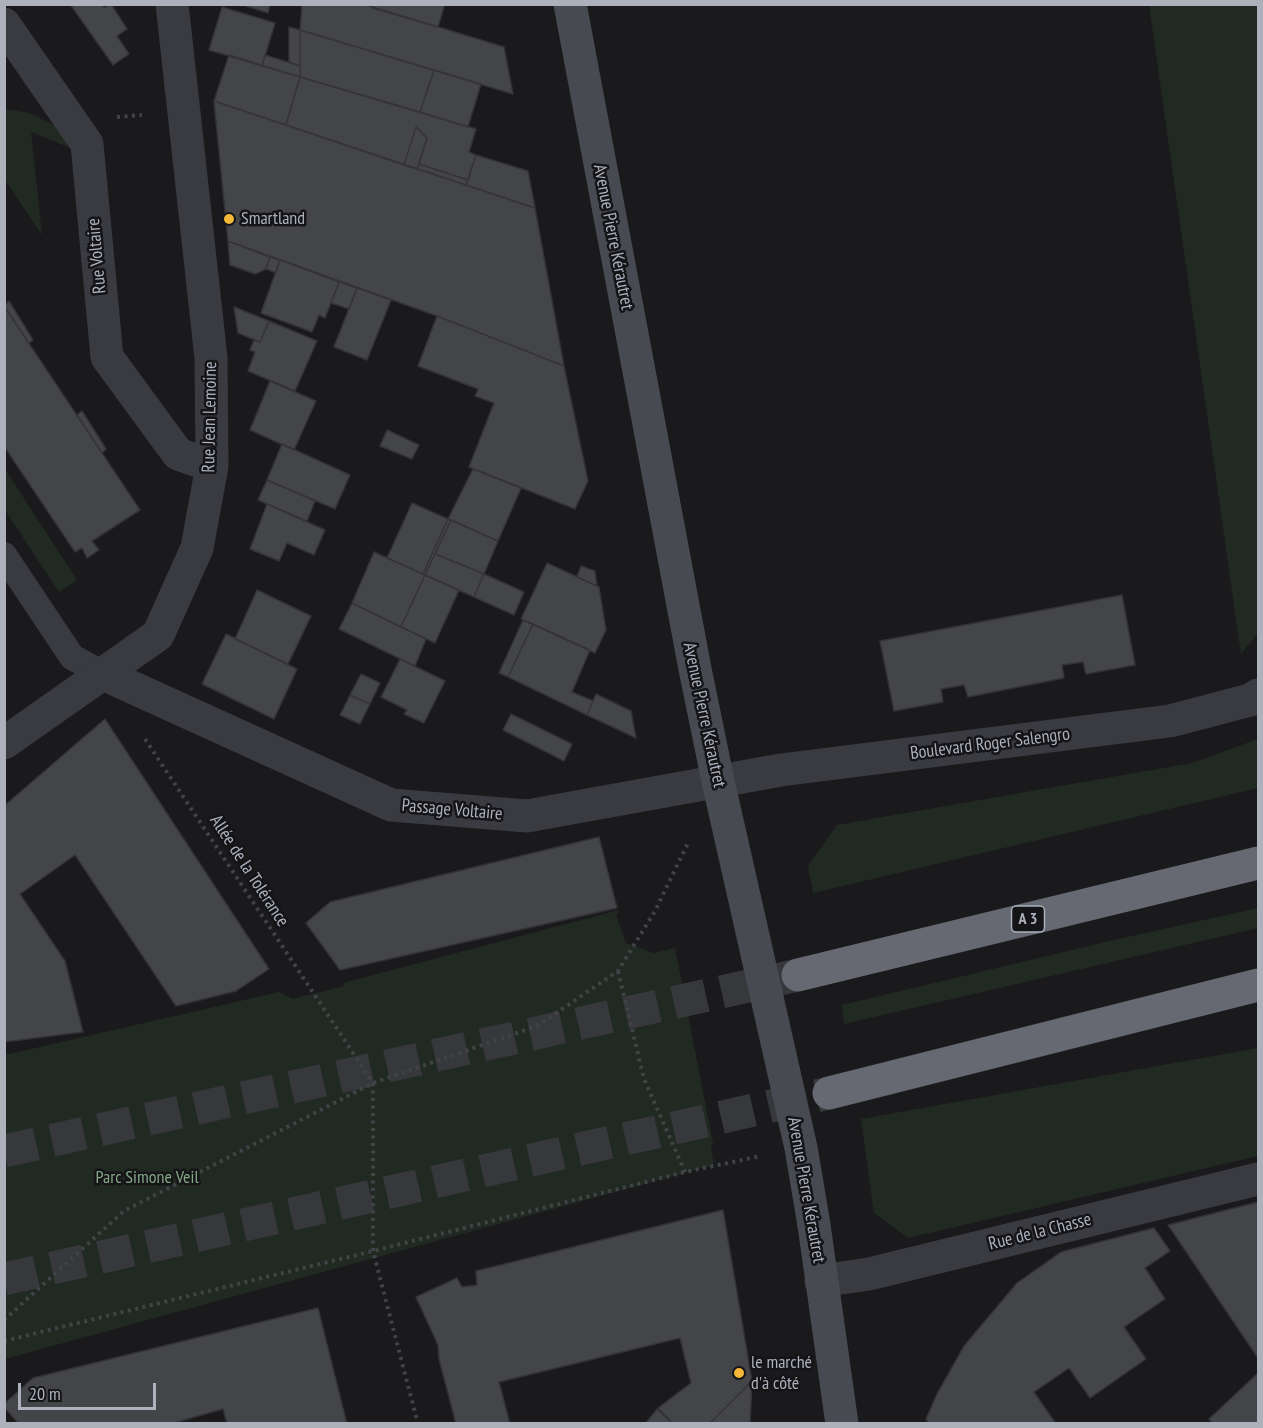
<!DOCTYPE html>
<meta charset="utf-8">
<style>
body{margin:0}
#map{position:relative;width:1263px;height:1428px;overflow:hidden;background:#1a1a1c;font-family:"PT Sans Narrow",sans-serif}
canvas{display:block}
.frame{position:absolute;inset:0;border:6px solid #acb1bc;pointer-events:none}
.scale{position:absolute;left:18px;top:1383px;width:138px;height:27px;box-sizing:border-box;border:3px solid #acb1bc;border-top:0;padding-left:8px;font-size:18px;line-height:21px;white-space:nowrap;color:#acb1bc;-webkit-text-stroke:4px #151417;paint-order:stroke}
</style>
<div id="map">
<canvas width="1263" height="1428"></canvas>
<div class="frame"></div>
<div class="scale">20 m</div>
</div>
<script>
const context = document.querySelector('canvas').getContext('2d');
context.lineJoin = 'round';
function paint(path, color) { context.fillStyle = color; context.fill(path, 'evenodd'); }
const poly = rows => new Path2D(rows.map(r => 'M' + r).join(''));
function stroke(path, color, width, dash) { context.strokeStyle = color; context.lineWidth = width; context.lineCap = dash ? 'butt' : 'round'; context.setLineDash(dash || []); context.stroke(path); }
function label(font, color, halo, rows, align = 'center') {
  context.font = font + ' "PT Sans Narrow",sans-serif'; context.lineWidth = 5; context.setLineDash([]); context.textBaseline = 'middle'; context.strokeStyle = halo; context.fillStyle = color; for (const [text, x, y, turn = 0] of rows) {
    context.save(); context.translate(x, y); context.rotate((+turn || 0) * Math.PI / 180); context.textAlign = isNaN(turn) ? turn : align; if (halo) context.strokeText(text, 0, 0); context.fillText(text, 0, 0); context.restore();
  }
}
paint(poly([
 [1149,5,1258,5,1258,633,1241,654],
 [4,109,29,113,48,122,57,127,64,135,68,147,31,132,42,235,5,180],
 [5,469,77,580,59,592,5,510],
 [1258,739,1258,788,813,893,808,866,837,825,1192,763],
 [1258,908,1258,928,844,1024,842,1005,1114,940],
 [619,910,616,915,626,943,654,953,675,948,713,1143,711,1148,714,1165,5,1359,5,1055,279,992,293,999,344,986,343,983],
 [1258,1048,1258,1156,908,1238,874,1213,861,1119]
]), '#212a22');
const building = poly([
 [70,4,102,4,104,8,111,4,127,29,117,36,129,54,113,65,70,4],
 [240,4,270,4,268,13,240,4],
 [302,4,363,4,504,47,513,94,300,30,302,4],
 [373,4,445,4,438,27,372,8,373,4],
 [222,7,275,23,262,66,209,50,222,7],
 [289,27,300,30,300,66,289,62,289,27],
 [300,30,434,70,420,112,300,77,300,30],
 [229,55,300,77,286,125,214,101,229,55],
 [265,55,300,66,300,77,262,66,265,55],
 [434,70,481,84,468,127,420,112,434,70],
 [300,77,476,129,469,152,476,155,468,180,419,164,427,138,416,127,404,165,286,125,300,77],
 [214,101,535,208,564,366,437,316,228,241,214,101],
 [416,127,427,138,417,169,404,165,416,127],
 [476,155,528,171,535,208,466,185,476,155],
 [419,164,468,180,466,185,417,169,419,164],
 [228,241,270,257,266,269,255,274,230,265,228,241],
 [270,257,280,260,276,273,266,269,270,257],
 [280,260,339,282,325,318,319,315,312,332,261,313,280,260],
 [339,282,357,288,349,309,331,303,339,282],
 [357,288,391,300,367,360,334,347,357,288],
 [9,301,33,340,29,343,4,306,9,301],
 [4,306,140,510,92,541,99,550,87,558,82,548,75,552,4,446,4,306],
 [234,307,269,321,260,342,238,333,234,307],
 [437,316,564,366,588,481,575,509,469,467,494,403,475,396,478,389,418,366,437,316],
 [269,321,317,341,295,391,248,371,255,352,250,350,254,340,260,342,269,321],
 [270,381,316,401,294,450,250,430,270,381],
 [82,411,106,449,102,453,77,415,82,411],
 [387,430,419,445,412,459,380,446,387,430],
 [282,444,350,475,335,509,267,480,282,444],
 [473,469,521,488,498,541,448,519,473,469],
 [267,480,315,501,307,521,258,500,267,480],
 [412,503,448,519,423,574,387,558,412,503],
 [267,504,325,530,314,555,287,543,279,561,250,549,267,504],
 [448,519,451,520,425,575,423,574,448,519],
 [451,520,498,541,484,574,435,554,451,520],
 [374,552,425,575,401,627,352,603,374,552],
 [435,554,484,574,474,597,425,575,435,554],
 [547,563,599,587,606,630,595,653,521,619,547,563],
 [581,566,595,571,597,586,577,577,581,566],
 [484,574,524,592,514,615,474,597,484,574],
 [425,575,459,590,435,643,401,627,425,575],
 [257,590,311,616,288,664,235,639,257,590],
 [1122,595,1135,665,1086,674,1083,662,1062,665,1064,678,968,697,964,685,941,689,943,702,894,711,880,641,1122,595],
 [352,603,426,639,415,666,339,629,352,603],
 [523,620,533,624,508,677,499,673,523,620],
 [533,624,590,650,572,692,593,701,587,715,508,677,533,624],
 [226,634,297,669,274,719,202,684,226,634],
 [400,659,445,681,424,723,404,714,407,710,381,697,400,659],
 [361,674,380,683,370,704,350,695,361,674],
 [596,694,631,711,636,738,587,715,596,694],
 [350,695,370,704,360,724,340,715,350,695],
 [511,714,572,744,564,761,503,730,511,714],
 [105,719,269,969,236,991,176,1006,75,855,20,894,65,961,83,1032,4,1042,4,806,105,719],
 [599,837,617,908,340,970,306,923,330,902,599,837],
 [1258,1202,1258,1358,1168,1225,1258,1202],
 [723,1210,752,1381,709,1424,673,1424,658,1408,691,1383,680,1338,499,1382,510,1424,456,1424,439,1359,438,1345,416,1297,457,1278,462,1287,477,1285,476,1271,723,1210],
 [1154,1228,1170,1251,1145,1268,1165,1299,1124,1327,1146,1359,1090,1398,1069,1368,1034,1392,1056,1424,929,1424,926,1419,937,1394,964,1346,1017,1283,1061,1252,1154,1228],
 [318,1308,346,1420,348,1424,227,1424,223,1409,170,1424,19,1424,4,1407,4,1404,33,1378,318,1308],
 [1258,1373,1258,1424,1213,1424,1209,1419,1258,1373],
 [752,1381,750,1424,709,1424,752,1381],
 [658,1408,659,1411,673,1424,645,1424,658,1408]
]);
paint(building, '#444549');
stroke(building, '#343438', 1.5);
stroke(poly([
 [4,1151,798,975],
 [4,1279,829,1093]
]), '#37383c', 33, [33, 16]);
stroke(poly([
 [117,117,142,115],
 [145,739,373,1083],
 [618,971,644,1079,685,1172],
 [373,1083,373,1251,418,1424],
 [4,1320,124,1211,373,1083,537,1026,618,971,655,911,689,841],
 [4,1341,373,1251,685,1172,761,1156]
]), '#404348', 4, [3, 4.5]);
stroke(poly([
 [4,555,72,657,103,674]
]), '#3a3b41', 26);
stroke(poly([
 [4,24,87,144,107,357,178,454,212,466],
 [103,674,391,805,527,816,781,770,1170,721,1250,700,1258,695],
 [4,743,158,635,197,548,212,466,211,358,172,4],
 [821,1281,869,1274,1258,1179]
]), '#3a3b41', 33);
stroke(poly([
 [570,4,695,669,718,781],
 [814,1225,842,1424]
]), '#484a51', 33);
stroke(poly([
 [798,975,1258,863],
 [829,1093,1258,985]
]), '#666972', 33);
stroke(poly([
 [718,781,801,1148,814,1225]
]), '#484a51', 33);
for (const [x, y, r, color] of [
 [229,219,6,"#f5b738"],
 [739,1373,6,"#f5b738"]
]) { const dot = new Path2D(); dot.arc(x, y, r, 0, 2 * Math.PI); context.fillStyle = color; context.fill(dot); stroke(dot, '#151417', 2); }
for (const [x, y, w] of [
 [1028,919,33]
]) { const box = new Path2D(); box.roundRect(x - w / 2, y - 13, w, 26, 4.5); context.fillStyle = '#151417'; context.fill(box); stroke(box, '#acb1bc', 1.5); }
label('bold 16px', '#acb1bc', null, [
 ["A 3",1028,919]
]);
label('18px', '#acb1bc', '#151417', [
 ["Smartland",241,219],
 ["le marché",751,1363],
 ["d'à côté",751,1384]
], 'left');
label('18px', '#acb1bc', '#151417', [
 ["Avenue Pierre Kérautret",613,237,79],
 ["Rue Voltaire",97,256,-95],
 ["Rue Jean Lemoine",210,417,-89],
 ["Avenue Pierre Kérautret",704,715,78],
 ["Boulevard Roger Salengro",990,744,-7],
 ["Passage Voltaire",452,810,5],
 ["Allée de la Tolérance",249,871,57],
 ["Avenue Pierre Kérautret",806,1190,80],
 ["Rue de la Chasse",1040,1232,-14]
]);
label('18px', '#83a785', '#151417', [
 ["Parc Simone Veil",147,1178]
]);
</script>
